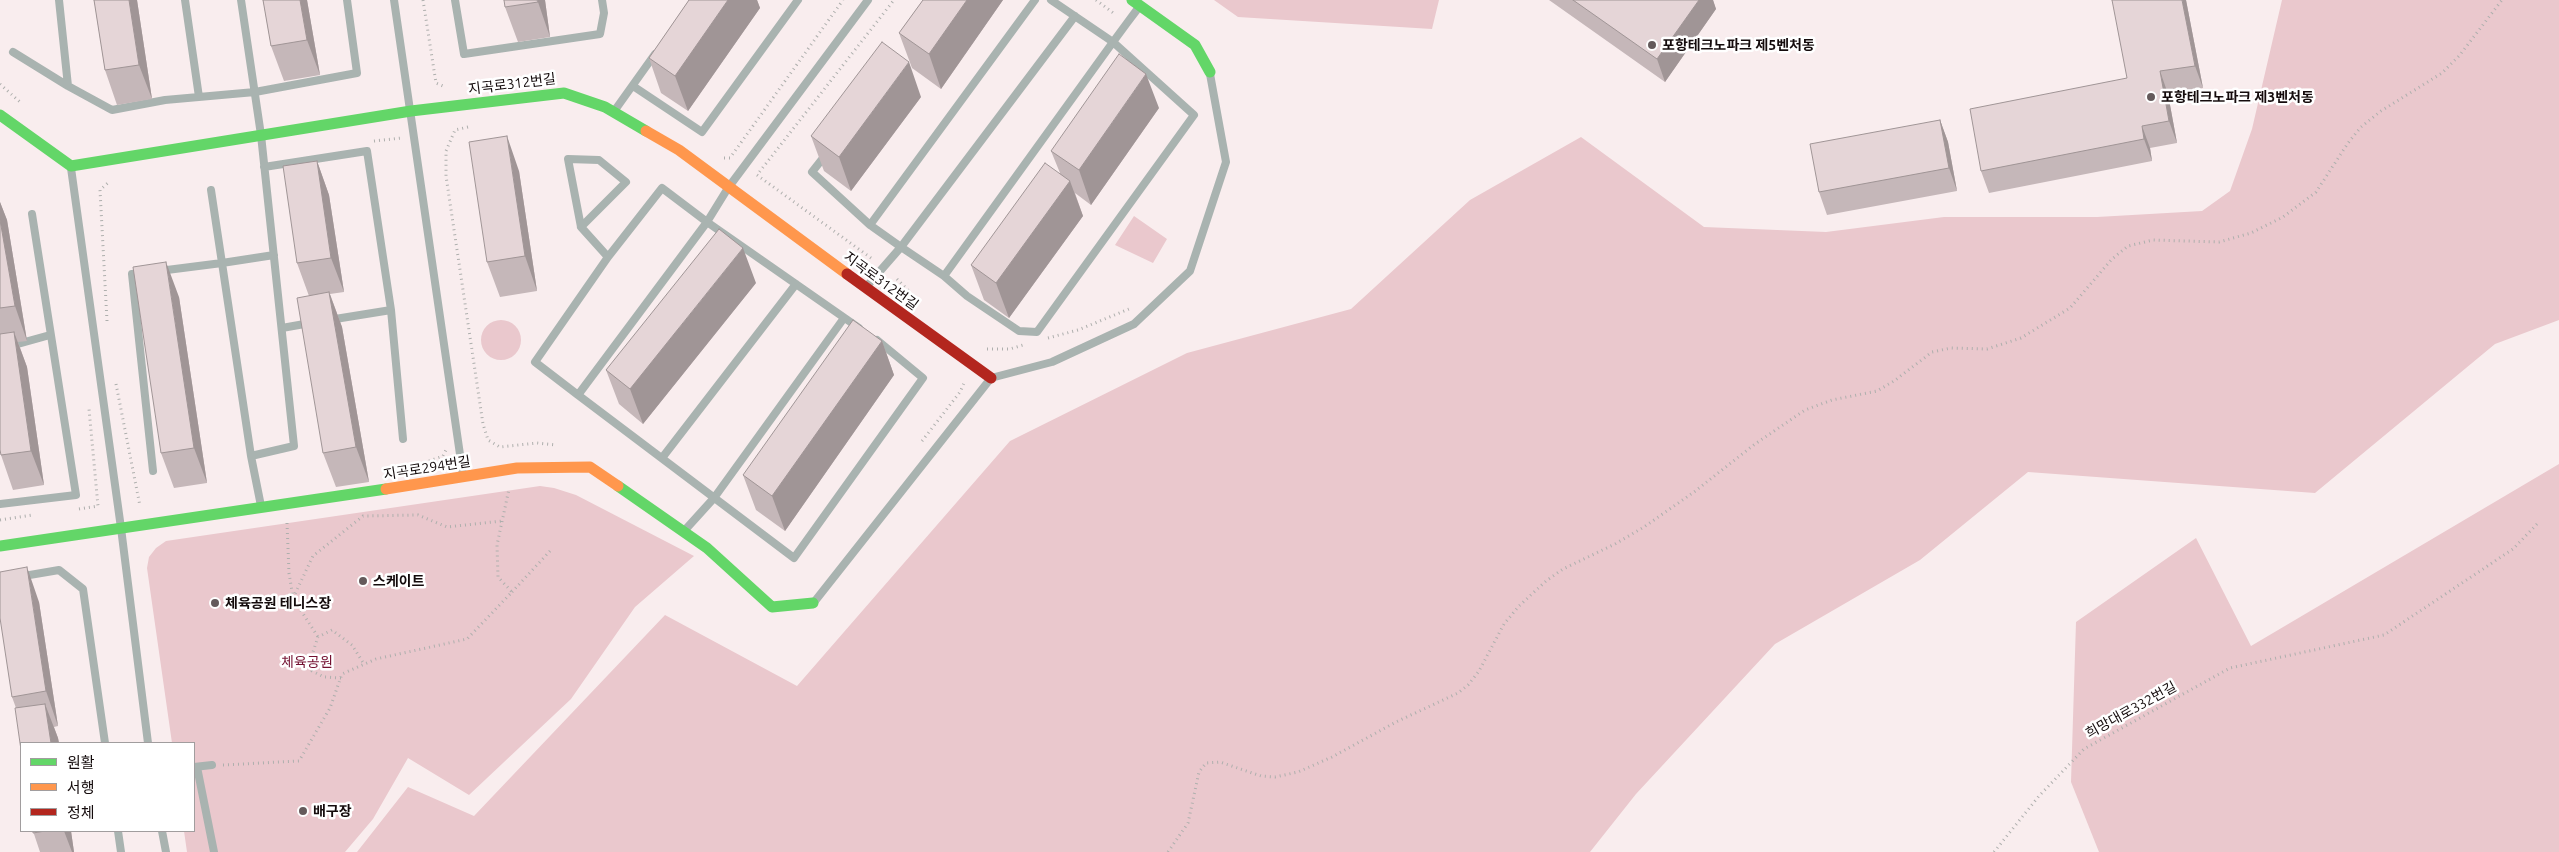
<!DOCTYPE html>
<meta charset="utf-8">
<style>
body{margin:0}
#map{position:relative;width:2559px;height:852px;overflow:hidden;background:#f9edee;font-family:Ubuntu,"Noto Sans KR",sans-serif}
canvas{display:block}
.legend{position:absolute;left:20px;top:742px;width:175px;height:90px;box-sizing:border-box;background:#fff;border:1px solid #a19d9e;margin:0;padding:6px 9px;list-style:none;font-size:15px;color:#140b0c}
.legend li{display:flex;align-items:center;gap:10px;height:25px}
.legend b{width:25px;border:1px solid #a19d9e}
</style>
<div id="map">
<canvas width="2559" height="852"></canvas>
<ul class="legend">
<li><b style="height:6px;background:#63d668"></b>원활</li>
<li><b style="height:6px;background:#ff974d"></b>서행</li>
<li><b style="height:6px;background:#b3261e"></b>정체</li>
</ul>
</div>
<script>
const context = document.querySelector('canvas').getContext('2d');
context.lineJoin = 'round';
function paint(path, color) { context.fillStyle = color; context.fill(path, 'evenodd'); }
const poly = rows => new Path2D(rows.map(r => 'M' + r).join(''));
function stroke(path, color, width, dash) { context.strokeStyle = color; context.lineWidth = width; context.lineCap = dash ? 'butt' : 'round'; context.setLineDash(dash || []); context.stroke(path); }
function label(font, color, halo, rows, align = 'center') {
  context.font = font + ' Ubuntu,"Noto Sans KR",sans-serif'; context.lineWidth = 5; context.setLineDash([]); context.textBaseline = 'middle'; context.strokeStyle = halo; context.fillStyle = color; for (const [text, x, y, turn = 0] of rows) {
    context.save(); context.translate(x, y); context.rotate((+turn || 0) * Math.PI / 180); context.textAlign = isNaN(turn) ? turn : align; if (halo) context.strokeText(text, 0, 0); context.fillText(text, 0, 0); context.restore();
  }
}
paint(poly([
 [1214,0,1439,0,1432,29,1238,17],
 [2282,0,2559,0,2559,320,2495,344,2315,493,2028,472,1920,560,1775,644,1636,794,1590,852,357,852,408,787,474,816,665,615,797,686,1010,441,1187,353,1351,309,1470,200,1581,137,1704,227,1826,232,1944,217,2097,217,2202,211,2230,191,2252,129],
 [1134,216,1167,239,1153,263,1115,245],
 '481 340a20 20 0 1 1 40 0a20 20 0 1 1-40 0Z',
 [2559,464,2559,852,2099,852,2071,782,2076,622,2196,538,2251,646],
 [540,486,554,488,576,495,694,556,635,607,571,699,469,795,408,758,373,819,345,852,187,852,184,831,194,831,194,743,172,743,147,568,149,557,156,548,166,541]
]), '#eac8cd');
stroke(poly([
 [423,0,436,83,443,86],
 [1096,0,1116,15],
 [0,84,20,102],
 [468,127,455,130,446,151,446,176,483,424,488,440,500,447,537,443,556,445],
 [374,141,402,138],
 [724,158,730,158,843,0],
 [871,258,757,175,894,0],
 [897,279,909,291],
 [107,321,100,190,109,182],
 [1048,338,1078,330,1129,309],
 [987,349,1010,349,1023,345],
 [116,384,140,506],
 [922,441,960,392,964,383],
 [429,461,443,456,446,450],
 [79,509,98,506,89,409],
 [0,520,33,515],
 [287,523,289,573,293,598,318,637],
 [512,592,550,551],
 [293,598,313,556,363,516,418,515,447,527,502,521],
 [341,678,324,677,312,671,312,655,318,637,332,630,352,645,364,664],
 [223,765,299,761,330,708,342,674,376,659,467,639,512,592,498,577,497,545,509,489],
 [1168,852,1188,823,1199,772,1206,763,1220,762,1261,776,1275,777,1298,772,1332,757,1396,722,1458,693,1468,685,1479,671,1504,624,1519,606,1546,581,1563,569,1615,544,1644,527,1694,492,1755,444,1805,410,1832,400,1877,391,1894,381,1932,352,1951,348,1987,349,2021,338,2070,308,2112,259,2128,246,2153,240,2219,242,2251,233,2283,217,2316,192,2348,143,2361,127,2381,111,2442,73,2459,56,2502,0],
 [1994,852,2039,796,2084,749,2230,668,2384,635,2513,549,2538,523]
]), '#aeafad', 3, [1, 4]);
stroke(poly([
 [185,0,199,97],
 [241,0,261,135,294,446,251,456,261,506],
 [394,0,463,475],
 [455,0,464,54,600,34,604,13,602,0],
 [1035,0,870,225,901,247,1075,16],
 [1051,0,1113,42,1194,115,1037,332,1019,331,967,296,944,276,1113,42,1127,23,1139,7],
 [13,52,68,86,59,0],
 [68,86,112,110,165,100,255,92,357,73,347,0],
 [633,86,702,132,798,0],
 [615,110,655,54],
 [827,153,812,172,870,225],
 [264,167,367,151,391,310,403,439],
 [71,168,121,528,148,743],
 [211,190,222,263,274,255],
 [581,227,626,182,599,160,568,159,581,227,608,257],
 [159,271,222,263,251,456],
 [143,273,132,274,153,471],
 [867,286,901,247,944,276],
 [329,320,391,310],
 [282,328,310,323],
 [859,328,707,222,662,188,608,257,535,362,578,395,707,222,728,188,868,0],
 [0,349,50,335],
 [578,395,794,558,923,378,877,340],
 [662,458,796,284],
 [0,504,76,495,32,214],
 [685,530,714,498,844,318],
 [0,580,59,570,83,589,105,743],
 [815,601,991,378,1052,362,1134,324,1190,271,1226,162,1210,74],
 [194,767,212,765],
 [197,767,214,852],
 [118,831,121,852],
 [162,831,166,852]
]), '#a9b3b0', 8);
stroke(poly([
 [1132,0,1195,45,1210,72],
 [0,115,71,166,411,111,564,93,605,107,646,131],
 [618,486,707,548,772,607,813,603],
 [0,546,386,489]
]), '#63d668', 11);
stroke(poly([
 [646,131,679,150,847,274],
 [386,489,517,468,590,467,618,486]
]), '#ff974d', 11);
stroke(poly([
 [847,274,991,378]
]), '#b3261e', 11);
paint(poly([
 [94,0,137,0,152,99,117,105,105,70],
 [263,0,307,0,320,75,284,81,271,46],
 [545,0,550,37,518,42,505,7],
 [689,0,757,0,760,8,688,111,661,93,649,58],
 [923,0,1003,0,941,89,912,68,899,33],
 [1549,0,1713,0,1716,9,1665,82],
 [2186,0,2203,88,2168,94,2177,143,2150,148,2152,161,1989,193,1981,171,2127,78],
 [921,97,851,191,824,171,811,136],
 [1159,108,1091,205,1075,193,1083,216,1009,318,984,300,971,265,1060,173,1051,151],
 [1940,120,1948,142,1957,191,1827,215,1819,192],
 [317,161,329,195,344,292,330,294,342,327,369,482,336,487,323,453,309,296,297,263],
 [519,171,537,291,500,297,487,262],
 [0,202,7,220,27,341,18,342,27,367,44,485,13,490,1,455,0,450],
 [756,283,643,424,619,404,606,370],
 [179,297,207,483,174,488,161,453],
 [882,341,894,375,785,531,756,510,743,475],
 [39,602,58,726,54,727,58,738,59,743,21,743,16,708,12,697],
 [33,831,71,831,74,852,40,852]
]), '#c5b7b9');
paint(poly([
 [129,0,137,0,152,99,139,65],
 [300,0,307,0,320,75,307,40],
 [537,0,545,0,550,37,538,2],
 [728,0,757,0,760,8,688,111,675,76],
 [967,0,1003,0,941,89,929,54],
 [1699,0,1713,0,1716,9,1665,82,1657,59],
 [2182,0,2186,0,2203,88,2195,66],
 [909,62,921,97,851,191,839,157],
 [2160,71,2168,94,2177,143,2169,121],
 [1146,74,1159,108,1091,205,1079,170],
 [1940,120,1948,142,1957,191,1949,168],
 [2142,126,2150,148,2152,161,2144,139],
 [507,136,519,171,537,291,525,256],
 [317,161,329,195,344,292,331,258],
 [1070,181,1083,216,1009,318,996,283],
 [0,202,7,220,27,341,15,306,0,220],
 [743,248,756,283,643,424,630,389],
 [166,262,179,297,207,483,194,448],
 [329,292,342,327,369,482,356,447],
 [14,332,27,367,44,485,31,451],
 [882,341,894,375,785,531,772,496],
 [27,567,39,602,58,726,46,691],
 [45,704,58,738,59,743,51,743],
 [64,831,71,831,74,852,72,852]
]), '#a09596');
const building = poly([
 [94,0,129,0,139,65,105,70,94,0],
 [263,0,300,0,307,40,271,46,263,0],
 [504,0,537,0,538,2,505,7,504,0],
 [689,0,728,0,675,76,649,58,689,0],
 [923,0,967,0,929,54,899,33,923,0],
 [1573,0,1699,0,1657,59,1573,0],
 [2112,0,2182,0,2195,66,2160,71,2169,121,2142,126,2144,139,1981,171,1970,109,2127,78,2112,0],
 [882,42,909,62,839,157,811,136,882,42],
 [1119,54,1146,74,1079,170,1051,151,1119,54],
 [1940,120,1949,168,1819,192,1810,144,1940,120],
 [507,136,525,256,487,262,469,142,507,136],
 [317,161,331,258,297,263,283,166,317,161],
 [1045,163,1070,181,996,283,971,265,1045,163],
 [0,220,15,306,0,308,0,220],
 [719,229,743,248,630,389,606,370,719,229],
 [166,262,194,448,161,453,133,267,166,262],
 [329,292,356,447,323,453,297,298,329,292],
 [853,320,882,341,772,496,743,475,853,320],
 [14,332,31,451,1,455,0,450,0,334,14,332],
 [27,567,46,691,12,697,0,618,0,572,27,567],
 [45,704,51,743,21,743,21,750,15,708,45,704],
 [33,831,45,831,33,833,33,831]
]);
paint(building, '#e5d5d7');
stroke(building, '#a09596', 1);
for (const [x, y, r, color] of [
 [1652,45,5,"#645a5b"],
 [2151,97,5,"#645a5b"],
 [363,581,5,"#645a5b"],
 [215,603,5,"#645a5b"],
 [303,811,5,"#645a5b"]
]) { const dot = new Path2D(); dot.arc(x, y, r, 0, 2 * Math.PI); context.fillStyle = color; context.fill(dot); stroke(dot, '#fff', 2); }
label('bold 14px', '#140b0c', '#fff', [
 ["포항테크노파크 제5벤처동",1662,45],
 ["포항테크노파크 제3벤처동",2161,97],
 ["스케이트",373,581],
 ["체육공원 테니스장",225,603],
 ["배구장",313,811]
], 'left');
label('14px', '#140b0c', '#fff', [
 ["지곡로312번길",512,84,-7],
 ["지곡로312번길",881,281,36],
 ["지곡로294번길",427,468,-9],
 ["희망대로332번길",2131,710,-29]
]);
label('14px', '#731030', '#fff', [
 ["체육공원",307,662]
]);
</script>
